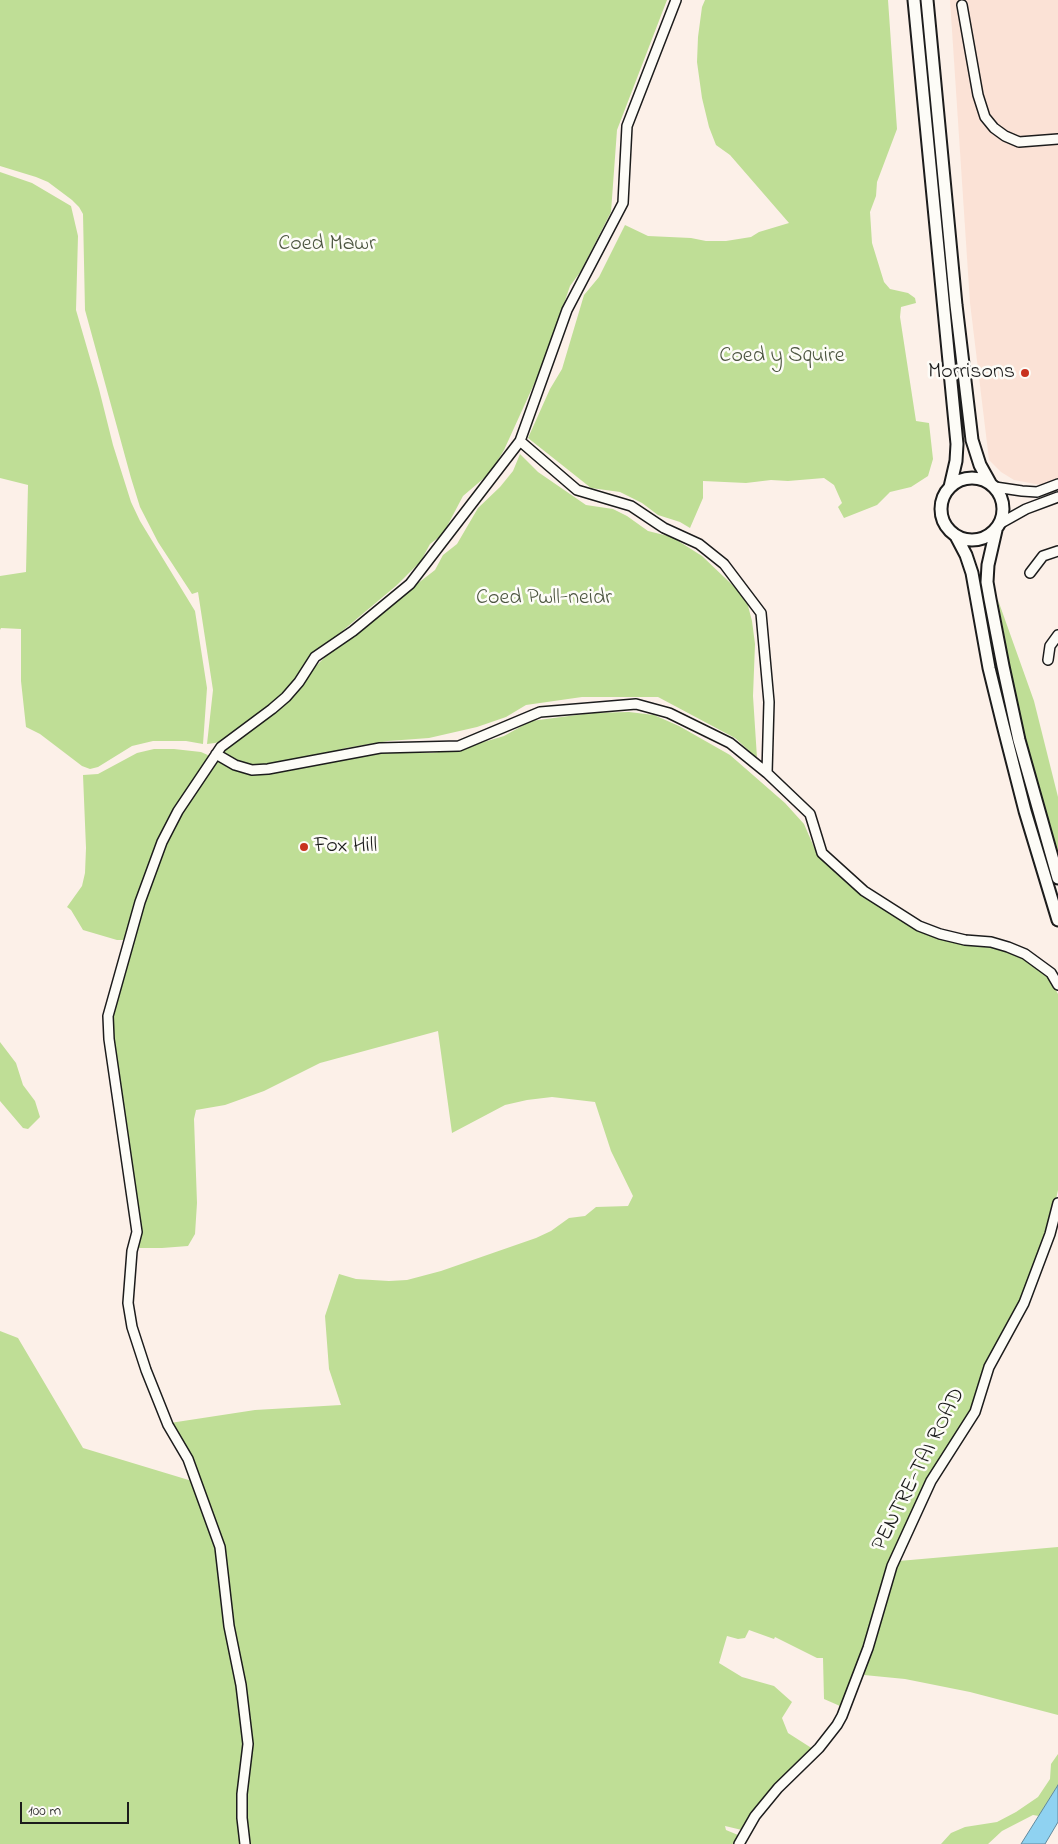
<!DOCTYPE html>
<style>
body{margin:0}
#map{position:relative;width:1058px;height:1844px;overflow:hidden;background:#fcf0e8;font-family:"Indie Flower",sans-serif}
canvas{display:block}
.scale{position:absolute;left:20px;top:1802px;width:109px;height:22px;box-sizing:border-box;border:2px solid #1c1c1c;border-top:0;padding-left:6px;font-size:15px;line-height:18px;white-space:nowrap;color:#1c1c1c;-webkit-text-stroke:4px #fdfcf7;paint-order:stroke}
</style>
<div id="map">
<canvas width="1058" height="1844"></canvas>
<div class="scale">100 m</div>
</div>
<script>
const context = document.querySelector('canvas').getContext('2d');
context.lineJoin = 'round';
function paint(path, color) { context.fillStyle = color; context.fill(path, 'evenodd'); }
const poly = rows => new Path2D(rows.map(r => 'M' + r).join(''));
function stroke(path, color, width, dash) { context.strokeStyle = color; context.lineWidth = width; context.lineCap = dash ? 'butt' : 'round'; context.setLineDash(dash || []); context.stroke(path); }
function label(font, color, halo, rows, align = 'center') {
  context.font = font + ' "Indie Flower",sans-serif'; context.lineWidth = 5; context.setLineDash([]); context.textBaseline = 'middle'; context.strokeStyle = halo; context.fillStyle = color; for (const [text, x, y, turn = 0] of rows) {
    context.save(); context.translate(x, y); context.rotate((+turn || 0) * Math.PI / 180); context.textAlign = isNaN(turn) ? turn : align; if (halo) context.strokeText(text, 0, 0); context.fillText(text, 0, 0); context.restore();
  }
}
paint(poly([
 [950,0,1058,0,1058,484,1051,487,1014,480,1001,472,989,460,970,303]
]), '#fbe2d6');
paint(poly([
 [0,0,667,0,617,130,611,212,581,271,570,286,545,360,504,450,490,473,463,496,443,534,430,544,421,561,397,585,309,659,298,678,271,707,225,740,215,743,207,744,213,690,198,592,192,594,158,542,140,507,131,478,85,310,83,214,79,207,72,200,48,182,36,177,0,166],
 [705,0,888,0,897,129,877,182,876,196,870,212,872,243,884,282,890,289,908,293,915,298,916,303,901,307,900,317,916,421,929,423,933,459,928,476,911,487,890,492,877,505,844,518,838,507,842,503,834,485,824,478,788,481,771,480,746,483,703,481,703,498,690,528,680,522,658,515,642,503,620,492,591,488,528,438,550,389,562,369,584,295,599,277,625,225,648,236,691,238,706,241,726,241,751,237,759,232,789,223,730,155,716,145,709,127,702,98,697,62,698,37,702,7],
 [0,172,32,183,71,206,78,236,76,310,99,389,113,445,131,502,140,521,195,611,207,688,203,744,186,741,153,741,132,746,98,767,90,769,82,766,40,734,26,727,21,681,21,629,1,628,0,630,0,576,26,572,28,485,0,478],
 [520,454,538,472,586,505,613,509,627,516,648,531,672,537,702,556,746,598,752,621,755,644,753,696,757,758,735,738,658,697,582,697,526,705,506,717,477,727,429,738,388,741,346,748,305,759,256,767,222,756,227,748,292,696,312,670,332,650,435,570,443,555,457,544,478,508,500,487,513,471],
 [998,600,1034,701,1058,797,1058,858,1043,809,1025,737,1009,663],
 [629,712,654,715,679,726,730,755,785,803,804,824,817,854,868,897,910,923,932,936,962,944,985,945,1001,949,1024,958,1049,977,1058,994,1058,1190,1054,1209,1029,1283,1003,1337,991,1353,984,1368,973,1410,933,1472,888,1565,864,1652,840,1706,824,1699,823,1658,817,1658,775,1637,774,1639,749,1630,745,1638,738,1639,727,1636,719,1663,742,1677,774,1686,792,1702,782,1718,788,1733,813,1749,760,1802,742,1830,725,1826,726,1830,738,1835,735,1844,250,1844,246,1836,244,1818,249,1713,245,1678,237,1654,230,1614,224,1550,170,1423,255,1410,341,1405,329,1369,325,1316,339,1274,356,1279,389,1281,407,1280,441,1271,536,1238,551,1231,569,1218,585,1216,596,1207,628,1206,633,1196,611,1151,595,1102,552,1097,527,1100,505,1105,452,1133,438,1031,320,1063,264,1091,225,1105,196,1110,194,1119,197,1203,195,1234,188,1246,162,1248,138,1248,141,1234,127,1124,116,1075,111,1015,125,971,129,949,142,906,165,842,179,816,218,761,231,767,251,772,374,752,431,753,457,750,504,736,531,721,592,713],
 [154,749,174,749,201,752,210,756,184,795,126,937,123,940,117,940,83,930,71,910,67,907,82,886,85,873,86,848,83,775,98,774,137,753],
 [0,1042,16,1063,23,1085,35,1101,40,1117,28,1129,23,1128,0,1101],
 [0,1331,18,1338,83,1448,192,1481,217,1543,246,1738,242,1844,0,1844],
 [1058,1547,1058,1715,970,1692,905,1679,864,1675,899,1561],
 [1058,1754,1058,1785,1039,1816,1033,1815,1002,1831,988,1844,941,1844,951,1833,965,1827,997,1822,1016,1812,1038,1797,1050,1779,1051,1764]
]), '#bfde96');
const water = poly([
 [1058,1785,1058,1822,1045,1844,1021,1844,1058,1785]
]);
paint(water, '#8fd2f1');
stroke(water, '#61899c', 1);
const minor = poly([
 [962,5,978,95,985,117,994,128,1005,136,1019,142,1058,139],
 [520,441,577,490,631,506,664,528,699,544,724,564,761,613,769,702,767,773,810,814,822,853,864,891,919,926,940,934,965,940,991,942,1008,947,1025,954,1051,973,1058,985],
 [995,487,1022,491,1037,492,1058,484],
 [1001,523,1026,509,1058,497],
 [1030,573,1043,556,1058,551],
 [1048,660,1050,646,1058,635],
 [216,754,235,765,252,770,268,769,380,748,459,746,540,712,636,704,669,713,730,743,767,773],
 [245,1844,242,1818,242,1794,248,1744,241,1685,229,1626,220,1547,188,1459,168,1425,146,1370,132,1327,128,1303,132,1251,137,1232,109,1039,108,1016,140,902,162,842,178,811,221,747,272,709,286,697,299,682,315,657,353,631,410,584,520,441,567,310,623,203,627,126,676,0],
 [739,1844,755,1816,778,1788,819,1748,837,1725,842,1716,868,1648,892,1566,931,1481,975,1412,989,1367,1024,1303,1050,1234,1058,1203]
]);
const major = poly([
 [914,0,957,444,956,461,950,487],
 [927,0,956,305,972,440,980,465,990,483],
 '941 509a31 31 0 1 1 62 0a31 31 0 1 1-62 0Z',
 [996,530,988,565,987,582,990,599,1003,666,1019,740,1058,878],
 [956,536,966,555,972,573,989,668,1003,725,1025,811,1058,920]
]);
stroke(minor, '#1c1c1c', 12);
stroke(major, '#1c1c1c', 15);
stroke(minor, '#fdfcf7', 9);
stroke(major, '#fdfcf7', 11);
for (const [x, y, r, color] of [
 [1025,373,5,"#c8321e"],
 [304,847,5,"#c8321e"]
]) { const dot = new Path2D(); dot.arc(x, y, r, 0, 2 * Math.PI); context.fillStyle = color; context.fill(dot); stroke(dot, '#fdfcf7', 2); }
label('22px', '#4d5641', '#fdfcf7', [
 ["Coed Mawr",327,245],
 ["Coed y Squire",782,357],
 ["Coed Pwll-neidr",544,599]
]);
label('22px', '#1c1c1c', '#fdfcf7', [
 ["Morrisons",1015,373],
 ["Fox Hill",314,847,"left"]
], 'right');
label('22px', '#1c1c1c', '#fdfcf7', [
 ["PENTRE-TAI ROAD",920,1470,-63]
]);
</script>
